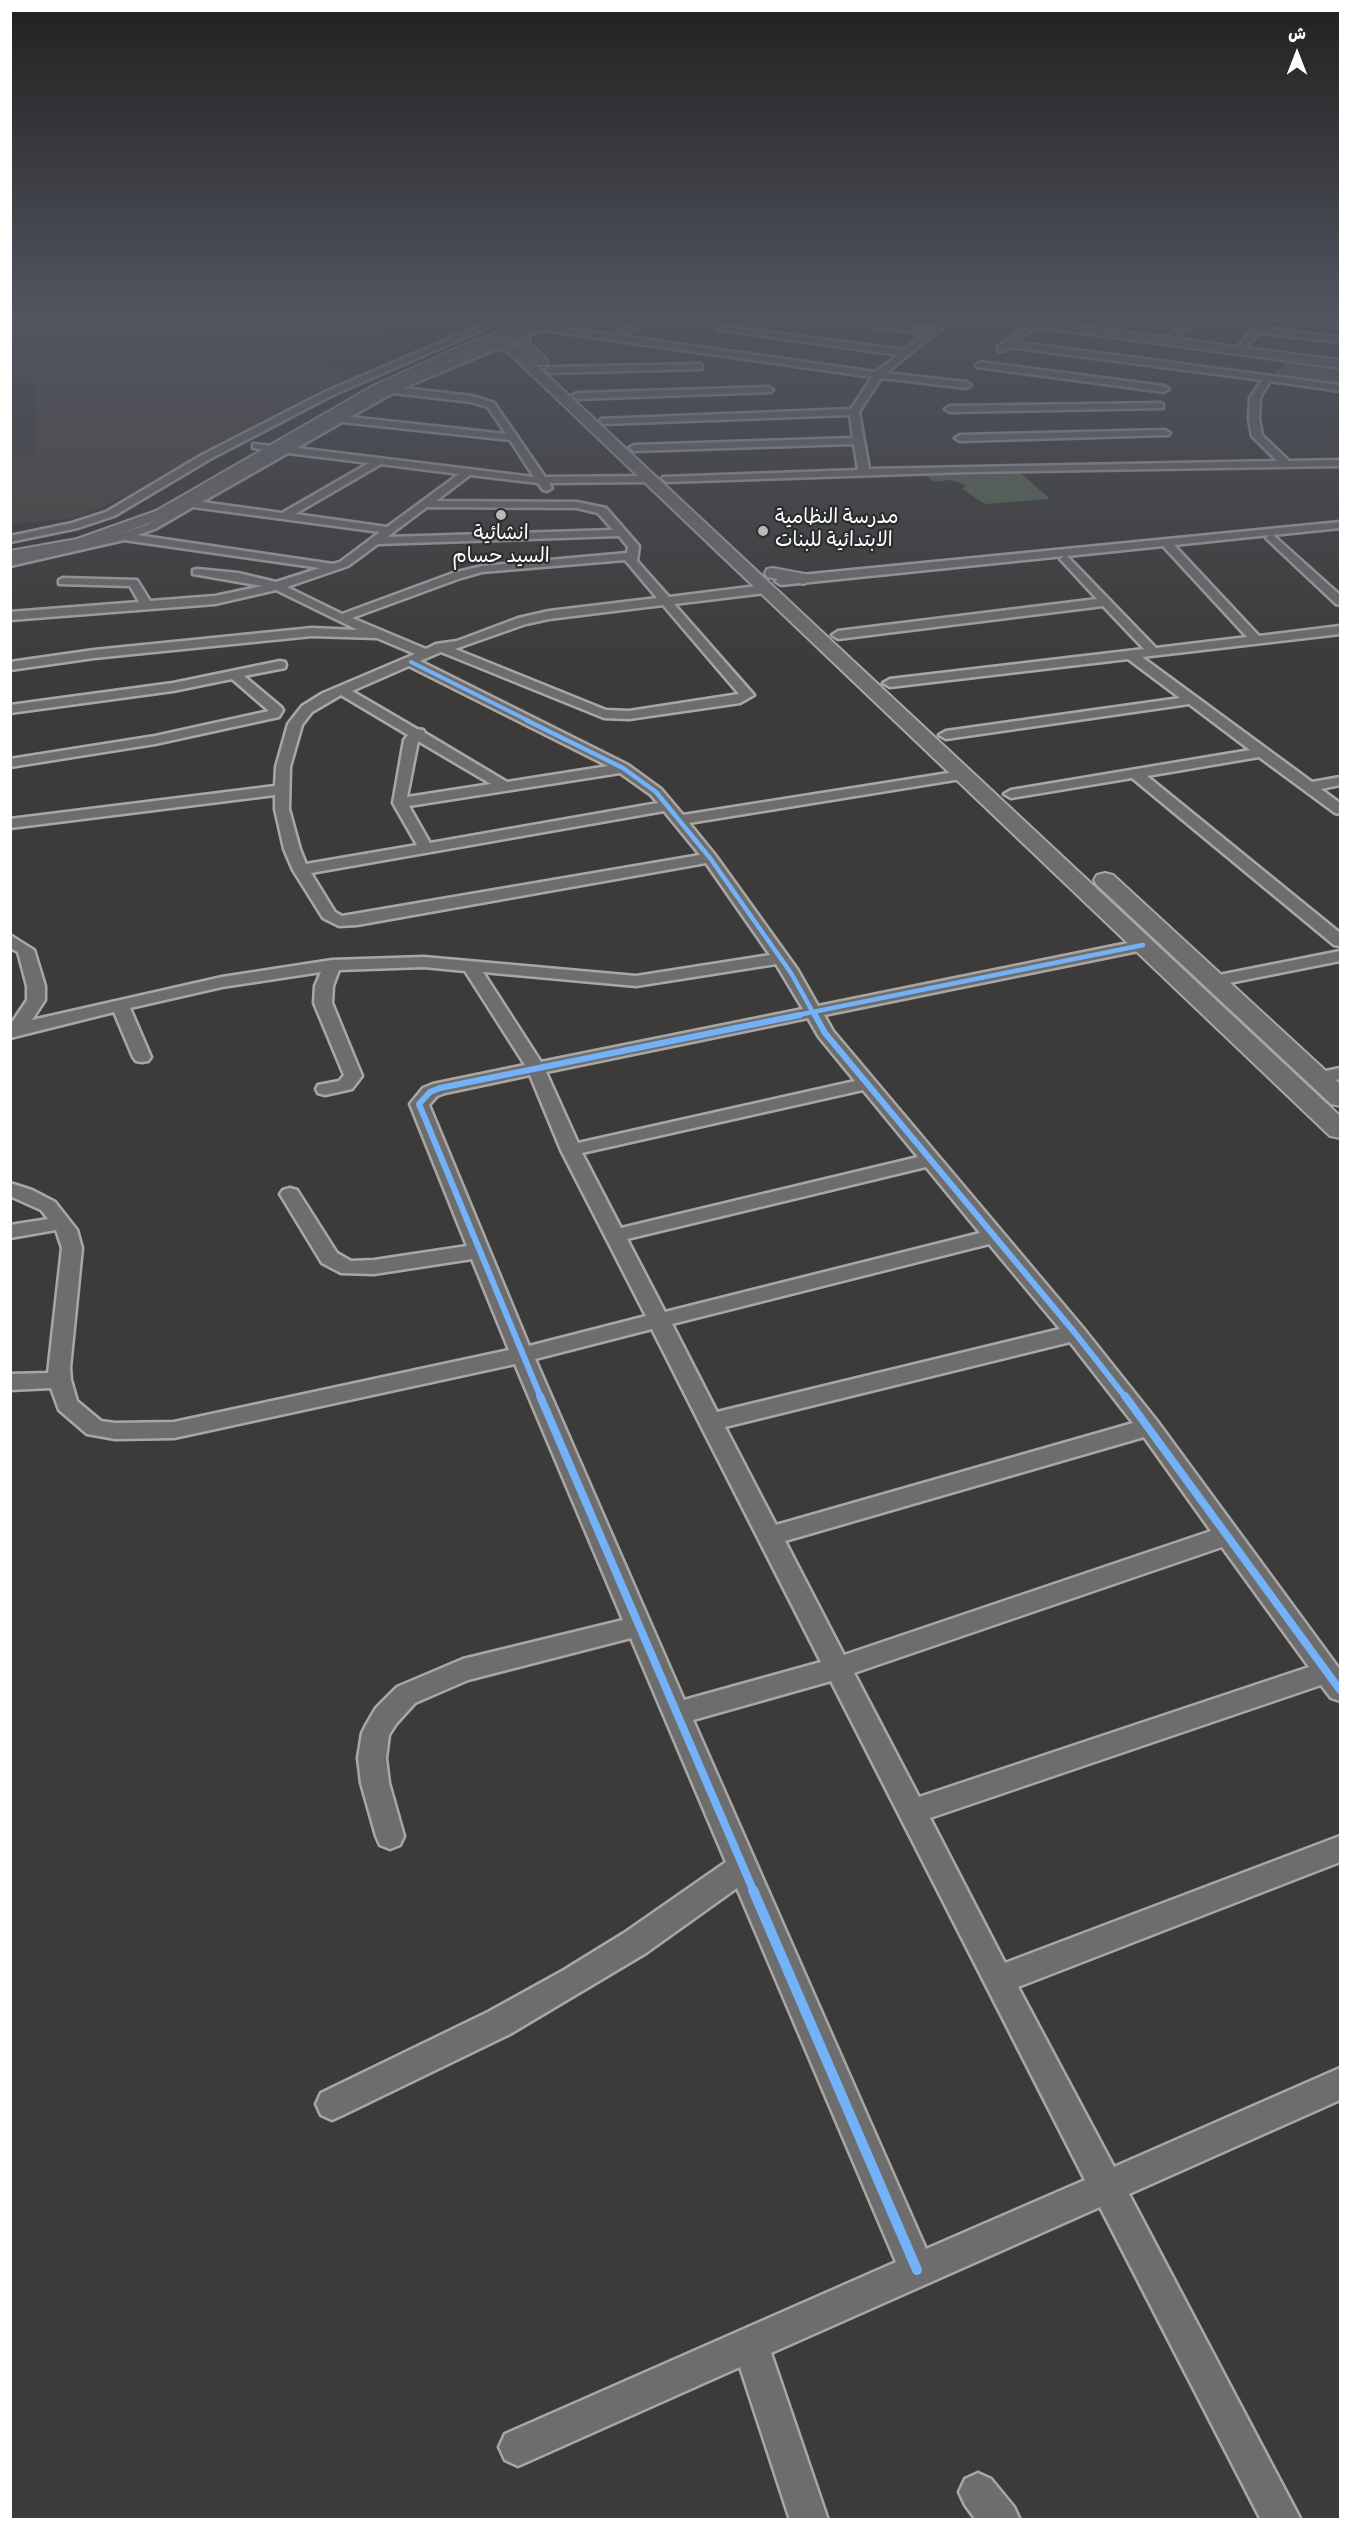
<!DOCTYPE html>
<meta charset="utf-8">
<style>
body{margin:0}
#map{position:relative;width:1351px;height:2530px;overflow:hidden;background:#3d3b3a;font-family:Dekko,"Playpen Sans Arabic",sans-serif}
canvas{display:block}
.frame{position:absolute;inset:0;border:12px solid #fff;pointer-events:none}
.north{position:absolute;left:1267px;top:24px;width:60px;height:60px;-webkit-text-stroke:4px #2a2d2e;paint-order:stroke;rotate:0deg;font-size:16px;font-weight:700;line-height:24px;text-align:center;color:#fff}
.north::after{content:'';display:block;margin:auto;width:21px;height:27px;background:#fff;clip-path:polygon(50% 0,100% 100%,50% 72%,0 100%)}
</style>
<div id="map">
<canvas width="1351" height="2530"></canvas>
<div class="frame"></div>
<div class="north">ش</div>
</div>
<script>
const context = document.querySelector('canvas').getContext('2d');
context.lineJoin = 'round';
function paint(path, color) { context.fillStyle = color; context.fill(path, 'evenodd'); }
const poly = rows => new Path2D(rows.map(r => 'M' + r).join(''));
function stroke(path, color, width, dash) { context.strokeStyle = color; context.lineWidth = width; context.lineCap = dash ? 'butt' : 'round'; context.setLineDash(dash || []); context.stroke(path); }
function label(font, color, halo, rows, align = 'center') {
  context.font = font + ' Dekko,"Playpen Sans Arabic",sans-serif'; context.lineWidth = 4.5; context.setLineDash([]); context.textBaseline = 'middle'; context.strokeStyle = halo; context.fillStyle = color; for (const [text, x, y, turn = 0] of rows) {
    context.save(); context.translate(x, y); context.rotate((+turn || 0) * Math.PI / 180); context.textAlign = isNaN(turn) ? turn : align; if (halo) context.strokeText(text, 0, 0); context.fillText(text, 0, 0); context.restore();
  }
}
paint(poly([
 [11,316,437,316,320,359,319,364,356,371,197,460,128,495,84,515,66,519,11,524,11,456,35,456,35,386,18,373,11,372]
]), '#4a4440');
paint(poly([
 [1291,360,1340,366,1340,386,1270,377],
 [1018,471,1050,499,985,504,962,489,966,486,961,483,950,480,934,482,923,473]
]), '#5a6954');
const street = poly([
 [502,316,514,316,333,395,210,459,114,516,78,528,10,542,10,536,72,523,106,512,202,455,327,391,502,316],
 [559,316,571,316,551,326,612,335,652,316,663,316,622,336,876,372,898,355,722,330,718,328,722,326,904,350,925,334,801,316,826,316,931,329,948,316,957,316,886,373,966,382,971,385,966,388,881,378,859,412,869,469,1277,461,1252,436,1249,419,1250,398,1262,380,1009,347,1004,351,998,351,998,347,1004,342,1034,322,1038,324,1037,326,1015,342,1340,385,1340,391,1270,381,1260,398,1259,419,1262,435,1289,461,1340,460,1340,466,969,472,667,482,662,479,663,477,858,470,854,444,634,451,629,448,634,445,853,438,850,415,604,424,601,423,601,419,851,409,872,377,542,330,403,388,472,396,494,403,545,477,650,476,655,479,650,482,549,483,552,488,547,491,543,490,538,483,470,475,436,501,577,502,606,508,639,546,637,561,669,597,765,585,771,589,765,593,674,604,754,695,740,703,629,719,604,718,441,652,420,661,628,765,661,789,683,815,961,771,968,775,961,779,689,823,715,855,797,969,818,1006,1143,940,1151,945,1143,950,824,1015,833,1031,1083,1328,1157,1421,1340,1670,1340,1701,1331,1698,1321,1685,930,1818,1005,1963,1340,1836,1340,1862,1018,1987,1114,2167,1340,2068,1340,2100,1129,2194,1301,2520,1261,2520,1100,2207,771,2353,828,2520,790,2520,740,2367,518,2466,505,2460,499,2447,505,2434,896,2262,737,1888,646,1953,510,2034,343,2115,332,2120,321,2115,316,2104,321,2093,488,2012,564,1970,624,1933,726,1862,631,1638,468,1680,415,1703,396,1724,389,1735,386,1758,389,1783,404,1836,400,1845,390,1849,380,1845,376,1836,361,1783,358,1758,362,1733,366,1725,376,1708,397,1687,463,1659,623,1620,515,1364,174,1438,115,1439,87,1434,59,1410,51,1388,10,1390,10,1374,48,1373,62,1248,56,1230,10,1238,10,1225,48,1219,41,1210,10,1196,10,1183,32,1190,55,1202,77,1230,82,1248,70,1368,71,1380,77,1401,101,1421,115,1423,174,1422,509,1350,472,1259,374,1274,341,1273,322,1263,280,1194,283,1190,290,1188,297,1190,337,1253,351,1261,374,1260,467,1246,410,1104,423,1088,433,1084,525,1065,465,971,424,967,339,970,333,986,332,1003,362,1076,352,1089,325,1095,318,1093,316,1089,318,1085,339,1081,344,1075,314,1003,315,986,321,972,222,987,130,1008,151,1057,148,1061,142,1062,136,1061,133,1057,114,1012,10,1038,10,1021,13,1021,27,1000,27,986,18,952,10,948,10,935,34,950,45,986,45,1000,32,1020,222,977,332,960,424,957,636,976,770,955,706,863,357,925,339,926,323,918,293,870,284,849,275,809,275,795,10,828,10,819,275,786,276,767,288,724,302,706,323,693,415,654,377,638,312,636,94,658,10,670,10,662,94,650,312,628,358,630,276,590,215,604,10,620,10,612,139,602,130,586,59,584,59,580,63,578,137,580,150,601,215,596,262,586,193,574,193,570,197,569,238,573,276,582,320,568,124,540,10,566,10,559,100,540,147,525,276,451,253,448,253,444,285,447,388,388,559,316],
 [393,393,471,402,488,407,506,434,350,417,393,393],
 [342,422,510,440,534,477,297,448,342,422],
 [288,453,369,463,282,513,202,502,288,453],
 [381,464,459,474,387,527,295,514,381,464],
 [193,507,380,532,340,562,333,564,137,535,155,529,193,507],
 [427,507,577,508,598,513,613,530,387,537,427,507],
 [619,536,628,547,627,553,482,566,453,573,342,614,287,587,348,566,378,544,619,536],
 [625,560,657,598,549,611,518,618,457,641,436,644,426,649,352,618,461,578,482,572,625,560],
 [663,605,739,694,629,711,606,710,455,649,526,624,549,619,663,605],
 [409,666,608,766,507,782,425,733,423,730,417,729,352,691,409,666],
 [341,695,408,735,404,740,393,803,417,845,306,864,300,849,289,809,290,767,302,725,312,712,341,695],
 [418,741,491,784,407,797,418,741],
 [620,773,651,795,658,803,430,843,409,806,620,773],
 [664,811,700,855,342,916,335,912,311,873,664,811],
 [776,964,803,1009,541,1062,483,972,636,986,776,964],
 [808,1018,819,1037,855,1081,578,1143,546,1072,808,1018],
 [530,1075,561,1150,646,1316,529,1346,429,1105,437,1096,445,1093,530,1075],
 [863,1090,918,1157,621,1228,582,1153,863,1090],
 [926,1167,980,1233,665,1312,627,1239,926,1167],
 [989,1244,1060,1329,717,1412,672,1324,989,1244],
 [652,1329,699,1422,821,1662,684,1700,535,1359,652,1329],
 [1070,1342,1133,1423,776,1525,725,1427,1070,1342],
 [1144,1437,1211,1531,844,1655,785,1541,1144,1437],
 [1222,1547,1309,1667,919,1797,854,1673,1222,1547],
 [831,1681,1085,2180,926,2249,693,1720,831,1681],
 [1132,316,1141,316,1134,321,1130,319,1132,316],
 [1195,316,1259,321,1265,316,1283,316,1334,323,1337,323,1337,327,1269,319,1262,328,1340,337,1340,342,1259,333,1242,350,1238,347,1256,326,1200,320,1174,340,1168,340,1168,336,1195,316],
 [980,362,1164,386,1169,389,1164,392,977,367,976,365,980,362],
 [699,364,702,365,702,369,550,373,546,370,550,367,699,364],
 [768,387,773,390,771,392,577,399,572,396,577,393,768,387],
 [1160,403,1163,404,1163,408,950,412,945,409,950,406,1160,403],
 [1165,430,1170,433,1168,435,960,441,955,438,960,435,1165,430],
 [1340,522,1340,528,1273,535,1340,595,1340,605,1336,604,1268,540,1266,538,1269,535,1174,545,1259,636,1340,626,1340,634,1142,657,1312,782,1340,777,1340,785,1321,789,1340,803,1340,814,1335,813,1259,757,1147,776,1340,933,1340,946,1334,945,1132,778,1011,798,1004,794,1011,790,1250,750,1189,704,946,739,939,735,946,731,1180,698,1128,659,890,687,883,683,890,679,1144,649,1103,606,838,639,832,635,838,631,1097,599,1062,561,1060,559,1064,556,781,585,775,581,781,577,1340,522],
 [1163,546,1247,637,1156,648,1067,556,1163,546],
 [280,661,285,662,286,665,285,668,244,676,281,707,283,710,279,717,155,744,10,767,10,759,155,736,269,711,232,679,173,691,10,713,10,705,173,683,280,661],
 [1340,951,1340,961,1214,986,1208,985,1205,981,1208,977,1214,976,1340,951],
 [1340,1068,1340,1079,1319,1084,1312,1082,1310,1078,1312,1074,1340,1068],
 [978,2473,991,2479,1014,2507,1020,2520,976,2520,965,2505,959,2492,965,2479,978,2473]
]);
const secondary = poly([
 [536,316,553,316,529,327,529,343,546,359,548,362,546,365,538,365,519,347,517,332,494,342,516,346,1340,1116,1340,1138,1330,1136,508,352,499,349,472,351,383,392,166,517,86,546,10,561,10,551,77,539,156,511,373,386,466,344,536,316],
 [969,316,1004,316,1340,360,1340,368,975,319,969,316],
 [773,568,810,575,812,579,804,584,767,577,765,573,767,569,773,568],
 [1105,873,1113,875,1340,1084,1340,1106,1331,1104,1097,885,1094,880,1097,875,1105,873]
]);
stroke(street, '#a8a7a6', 5);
stroke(secondary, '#a8a7a6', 4);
paint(street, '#6d6d6d');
paint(secondary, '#6d6d6d');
stroke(poly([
 [411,662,529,721]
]), '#73b2f8', 4);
stroke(poly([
 [526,720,623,768,656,792,710,858,791,973,815,1016],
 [793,1016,1143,945]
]), '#73b2f8', 4.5);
stroke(poly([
 [815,1015,825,1033,1075,1333,1126,1398],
 [541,1398,419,1104,430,1092,440,1088,800,1015]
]), '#73b2f8', 6);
stroke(poly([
 [540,1396,754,1892],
 [1125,1396,1340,1690]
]), '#73b2f8', 8);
stroke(poly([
 [753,1890,917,2270]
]), '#73b2f8', 10);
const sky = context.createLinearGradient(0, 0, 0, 670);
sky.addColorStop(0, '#222020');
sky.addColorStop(0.47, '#515560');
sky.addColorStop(1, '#51556000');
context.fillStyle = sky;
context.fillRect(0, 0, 1351, 670);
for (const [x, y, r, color] of [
 [501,515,6,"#bbbaba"],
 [763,531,6,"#bbbaba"]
]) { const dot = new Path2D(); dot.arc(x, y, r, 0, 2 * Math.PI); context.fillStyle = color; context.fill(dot); stroke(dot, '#2a2d2e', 2); }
label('20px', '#fff', '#2a2d2e', [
 ["مدرسة النظامية",775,520],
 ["الابتدائية للبنات",775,543],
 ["انشائية",501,536,"center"],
 ["السيد حسام",501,559,"center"]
], 'left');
</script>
